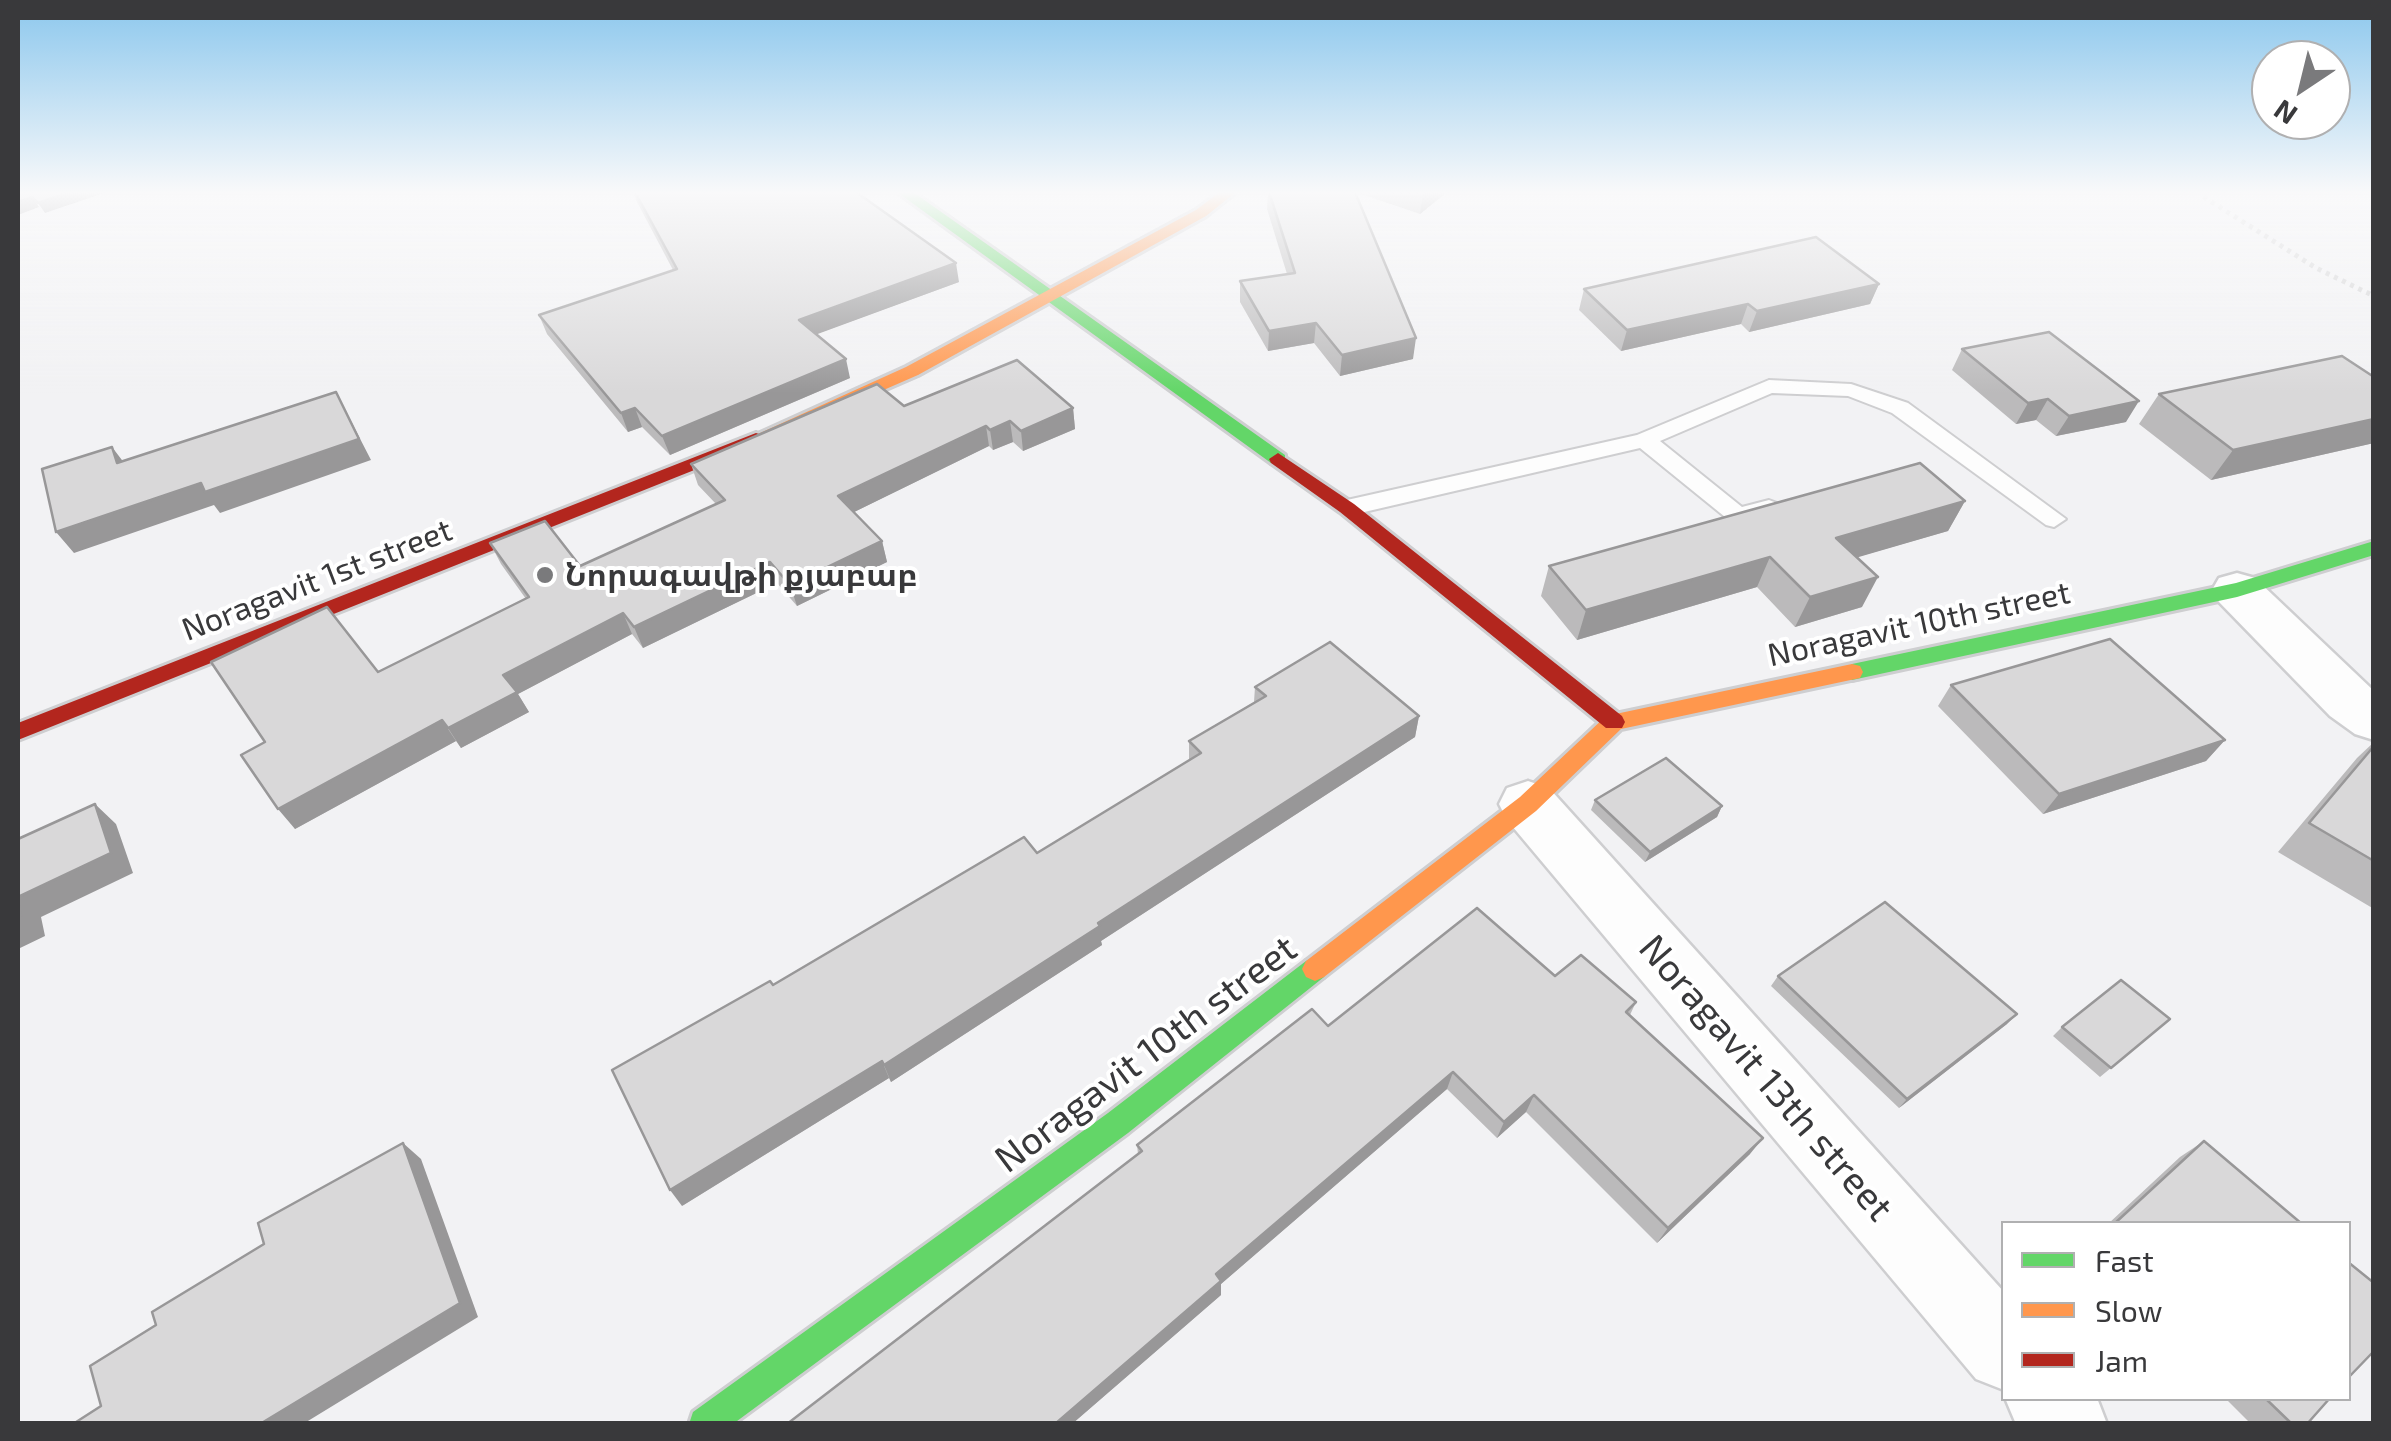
<!DOCTYPE html>
<meta charset="utf-8">
<style>
body{margin:0}
#map{position:relative;width:2391px;height:1441px;overflow:hidden;background:#f2f2f4;font-family:"Exo 2",sans-serif}
canvas{display:block}
.frame{position:absolute;inset:0;border:20px solid #39393b;pointer-events:none}
.legend{position:absolute;left:2001px;top:1221px;width:350px;height:180px;box-sizing:border-box;background:#fff;border:2px solid #b0b0b1;margin:0;padding:12px 18px;list-style:none;font-size:30px;color:#39393b}
.legend li{display:flex;align-items:center;gap:20px;height:50px}
.legend b{width:50px;border:2px solid #b0b0b1}
.north{position:absolute;left:2251px;top:40px;width:100px;height:100px;box-sizing:border-box;background:#fff;border:2px solid #b0b0b1;border-radius:50%;rotate:215deg;font-size:28px;font-weight:700;line-height:40px;text-align:center;color:#39393b}
.north::after{content:'';display:block;margin:auto;width:35px;height:45px;background:#7a7a7c;clip-path:polygon(50% 0,100% 100%,50% 72%,0 100%)}
</style>
<div id="map">
<canvas width="2391" height="1441"></canvas>
<div class="frame"></div>
<ul class="legend">
<li><b style="height:12px;background:#63d668"></b>Fast</li>
<li><b style="height:12px;background:#ff974d"></b>Slow</li>
<li><b style="height:12px;background:#b3261e"></b>Jam</li>
</ul>
<div class="north">N</div>
</div>
<script>
const context = document.querySelector('canvas').getContext('2d');
context.lineJoin = 'round';
const poly = rows => new Path2D(rows.map(r => 'M' + r).join(''));
function stroke(path, color, width, dash) { context.strokeStyle = color; context.lineWidth = width; context.lineCap = dash ? 'butt' : 'round'; context.setLineDash(dash || []); context.stroke(path); }
function paint(path, color) { context.fillStyle = color; context.fill(path, 'evenodd'); }
function label(font, color, halo, rows, align = 'center') {
  context.font = font + ' "Exo 2","Noto Sans Armenian",sans-serif'; context.lineWidth = 8; context.setLineDash([]); context.textBaseline = 'middle'; context.strokeStyle = halo; context.fillStyle = color; for (const [text, x, y, turn = 0] of rows) {
    context.save(); context.translate(x, y); context.rotate((+turn || 0) * Math.PI / 180); context.textAlign = isNaN(turn) ? turn : align; if (halo) context.strokeText(text, 0, 0); context.fillText(text, 0, 0); context.restore();
  }
}
const lane = poly([
 [1769,380,1851,384,1908,403,2066,519,2054,527,2046,525,1892,413,1848,396,1772,393,1660,441,1742,507,1769,500,1777,503,1781,508,1769,516,1738,524,1730,521,1640,448,1347,516,1335,508,1347,500,1637,435,1769,380]
]);
const street = poly([
 [2237,573,2255,578,2374,691,2374,740,2355,734,2330,716,2219,602,2212,590,2219,578,2237,573],
 [1528,781,1549,788,2004,1292,2004,1390,1976,1379,1507,820,1499,804,1507,788,1528,781],
 [2005,1398,2097,1398,2107,1424,2016,1424,2005,1398]
]);
const fast = poly([
 [897,192,913,192,1285,455,1285,463,1271,463,897,192],
 [2374,541,2374,555,2237,597,1852,680,1841,672,1852,664,2236,583,2374,541],
 [1315,957,1324,961,1328,969,1324,977,1128,1133,733,1424,689,1424,693,1412,1108,1113,1306,961,1315,957]
]);
const slow = poly([
 [1220,192,1236,192,1206,216,918,375,762,443,750,443,747,439,906,367,1196,210,1220,192],
 [1852,664,1860,666,1863,672,1860,678,1621,729,1536,811,1324,977,1315,981,1306,977,1302,969,1306,961,1520,797,1606,716,1852,664]
]);
const jam = poly([
 [756,433,762,435,762,443,18,740,18,723,756,433],
 [1278,453,1354,504,1622,716,1625,722,1622,728,1606,728,1340,512,1271,463,1269,459,1278,453]
]);
stroke(lane, '#ceced0', 4);
stroke(street, '#ceced0', 5);
stroke(fast, '#ceced0', 6);
stroke(slow, '#ceced0', 6);
stroke(jam, '#ceced0', 6);
stroke(poly([
 [2196,192,2316,268,2374,296]
]), '#d2d2d3', 5, [4, 5]);
paint(lane, '#fdfdfd');
paint(street, '#fdfdfd');
paint(fast, '#63d668');
paint(slow, '#ff974d');
paint(jam, '#b3261e');
paint(poly([
 [633,192,856,192,959,282,816,334,850,378,670,455,642,427,628,432,547,334,539,315,673,270,637,202],
 [1268,192,1355,192,1413,359,1340,376,1314,343,1268,351,1240,302,1240,281,1287,274,1267,209],
 [1355,192,1447,192,1420,214],
 [1879,284,1870,304,1749,332,1741,324,1621,351,1579,310,1584,289],
 [1962,349,2126,422,2056,436,2036,420,2016,424,1952,370],
 [2374,377,2374,443,2211,480,2139,424,2159,394],
 [904,406,1073,408,1075,429,1023,451,1013,442,993,450,989,446,854,512,882,541,887,562,797,606,777,583,643,648,632,634,518,694,529,712,461,748,456,741,295,829,265,742,378,672,526,599,501,564,490,543,580,566,716,504,698,485,691,464],
 [1965,501,1948,531,1857,557,1862,607,1795,627,1757,587,1577,640,1541,596,1549,566],
 [1951,685,2225,740,2206,761,2043,814,1938,706],
 [1255,687,1419,716,1415,737,1101,941,1102,945,891,1082,889,1078,682,1206,1037,853,1189,760,1189,741,1254,702],
 [2374,742,2374,909,2278,852,2357,758],
 [1595,800,1722,806,1717,817,1645,862,1591,810],
 [1555,976,1636,1002,1630,1015,1750,1154,1657,1243,1526,1112,1497,1138,1447,1089,1221,1284,1221,1295,1072,1424,787,1424,1138,1154,1137,1145,1328,1026],
 [1778,976,2007,1024,1899,1108,1771,986],
 [2170,1019,2100,1077,2053,1036,2062,1027],
 [2204,1141,2302,1224,2108,1224,2180,1157],
 [2225,1398,2330,1398,2307,1424,2251,1424]
]), '#bbbabb');
paint(poly([
 [70,192,107,192,45,213,38,203],
 [1426,192,1447,192,1420,214,1423,194],
 [32,197,39,207,18,215,18,202],
 [956,263,959,282,804,339,799,320],
 [1879,284,1870,304,1749,332,1757,311],
 [1748,304,1741,324,1621,351,1627,330],
 [1316,323,1314,343,1268,351,1269,331],
 [1416,338,1413,359,1340,376,1342,355],
 [846,359,850,378,670,455,662,436],
 [336,392,371,460,220,513,214,505,74,553,56,532],
 [2048,399,2036,420,2016,424,2028,403],
 [2139,401,2126,422,2056,436,2069,416],
 [635,408,642,427,628,432,621,413],
 [1073,408,1075,429,1023,451,1021,431],
 [2374,419,2374,443,2211,480,2233,450],
 [1010,421,1013,442,993,450,990,430],
 [986,426,989,446,844,517,838,496],
 [112,447,128,468,117,463],
 [1965,501,1948,531,1821,568,1836,538],
 [882,541,887,562,797,606,790,585],
 [1770,557,1757,587,1577,640,1586,610],
 [770,562,777,583,643,648,634,627],
 [1878,577,1862,607,1795,627,1810,597],
 [623,613,632,634,518,694,529,712,461,748,448,728,503,675],
 [1419,716,1415,737,1101,941,1102,945,891,1082,884,1065,1098,923],
 [442,720,456,741,295,829,278,809],
 [2225,740,2206,761,2043,814,2059,794],
 [95,804,116,824,133,873,41,917,45,936,18,949,18,897],
 [1722,806,1717,817,1645,862,1650,852],
 [2017,1014,2007,1024,1899,1108,1907,1099],
 [882,1061,889,1078,682,1206,670,1190],
 [1453,1072,1447,1089,1221,1284,1221,1295,1072,1424,1055,1424,1216,1274],
 [1534,1095,1526,1112,1497,1138,1504,1122],
 [1763,1138,1750,1154,1657,1243,1668,1228],
 [403,1143,421,1159,478,1317,303,1424,260,1424]
]), '#989798');
const building = poly([
 [18,192,70,192,38,203,32,197,18,202,18,192],
 [635,192,856,192,956,263,799,320,846,359,662,436,635,408,621,413,539,315,677,269,635,192],
 [1269,192,1355,192,1416,338,1342,355,1316,323,1269,331,1240,281,1295,273,1269,192],
 [1816,237,1879,284,1757,311,1748,304,1627,330,1584,289,1816,237],
 [2049,332,2139,401,2069,416,2048,399,2028,403,1962,349,2049,332],
 [2342,356,2374,377,2374,419,2233,450,2159,394,2342,356],
 [1017,360,1073,408,1021,431,1010,421,990,430,986,426,838,496,882,541,790,585,770,562,634,627,623,613,503,675,517,692,448,728,442,720,278,809,241,755,265,742,211,662,327,607,378,672,529,597,490,543,545,521,580,566,725,500,691,464,877,384,904,406,1017,360],
 [336,392,359,439,205,492,201,483,56,532,42,469,112,447,117,463,336,392],
 [1920,463,1965,501,1836,538,1878,577,1810,597,1770,557,1586,610,1549,566,1920,463],
 [2110,639,2225,740,2059,794,1951,685,2110,639],
 [1330,642,1419,716,1098,923,1100,926,884,1065,882,1061,670,1190,612,1070,770,981,773,985,1024,837,1037,853,1201,753,1189,741,1266,696,1255,687,1330,642],
 [2374,746,2374,861,2309,823,2374,746],
 [1666,758,1722,806,1650,852,1595,800,1666,758],
 [95,804,111,853,18,897,18,839,95,804],
 [18,900,21,916,18,918,18,900],
 [1885,902,2017,1014,1907,1099,1778,976,1885,902],
 [1477,908,1555,976,1581,955,1636,1002,1626,1012,1763,1138,1668,1228,1534,1095,1504,1122,1453,1072,1216,1274,1221,1281,1055,1424,787,1424,1142,1151,1137,1145,1312,1009,1328,1026,1477,908],
 [2121,980,2170,1019,2111,1068,2062,1027,2121,980],
 [2204,1141,2302,1224,2114,1224,2204,1141],
 [403,1143,460,1303,260,1424,73,1424,101,1406,90,1366,156,1325,152,1312,264,1244,258,1223,403,1143],
 [2348,1262,2374,1283,2374,1351,2348,1378,2348,1262],
 [2265,1398,2330,1398,2307,1424,2292,1424,2265,1398]
]);
paint(building, '#d9d8d9');
stroke(building, '#989798', 2.5);
const sky = context.createLinearGradient(0, 0, 0, 393);
sky.addColorStop(0, '#8bc7ed');
sky.addColorStop(0.49, '#f9f9fa');
sky.addColorStop(1, '#f9f9fa00');
context.fillStyle = sky;
context.fillRect(0, 0, 2391, 393);
for (const [x, y, r, color] of [
 [545,575,10,"#7a7a7c"]
]) { const dot = new Path2D(); dot.arc(x, y, r, 0, 2 * Math.PI); context.fillStyle = color; context.fill(dot); stroke(dot, '#fff', 4); }
label('bold 32px', '#39393b', '#fff', [
 ["Նորագավթի քյաբաբ",565,575]
], 'left');
label('32px', '#39393b', '#fff', [
 ["Noragavit 1st street",317,580,-21],
 ["Noragavit 10th street",1919,624,-12]
]);
label('38px', '#39393b', '#fff', [
 ["Noragavit 10th street",1146,1054,-37],
 ["Noragavit 13th street",1766,1078,49]
]);
</script>
